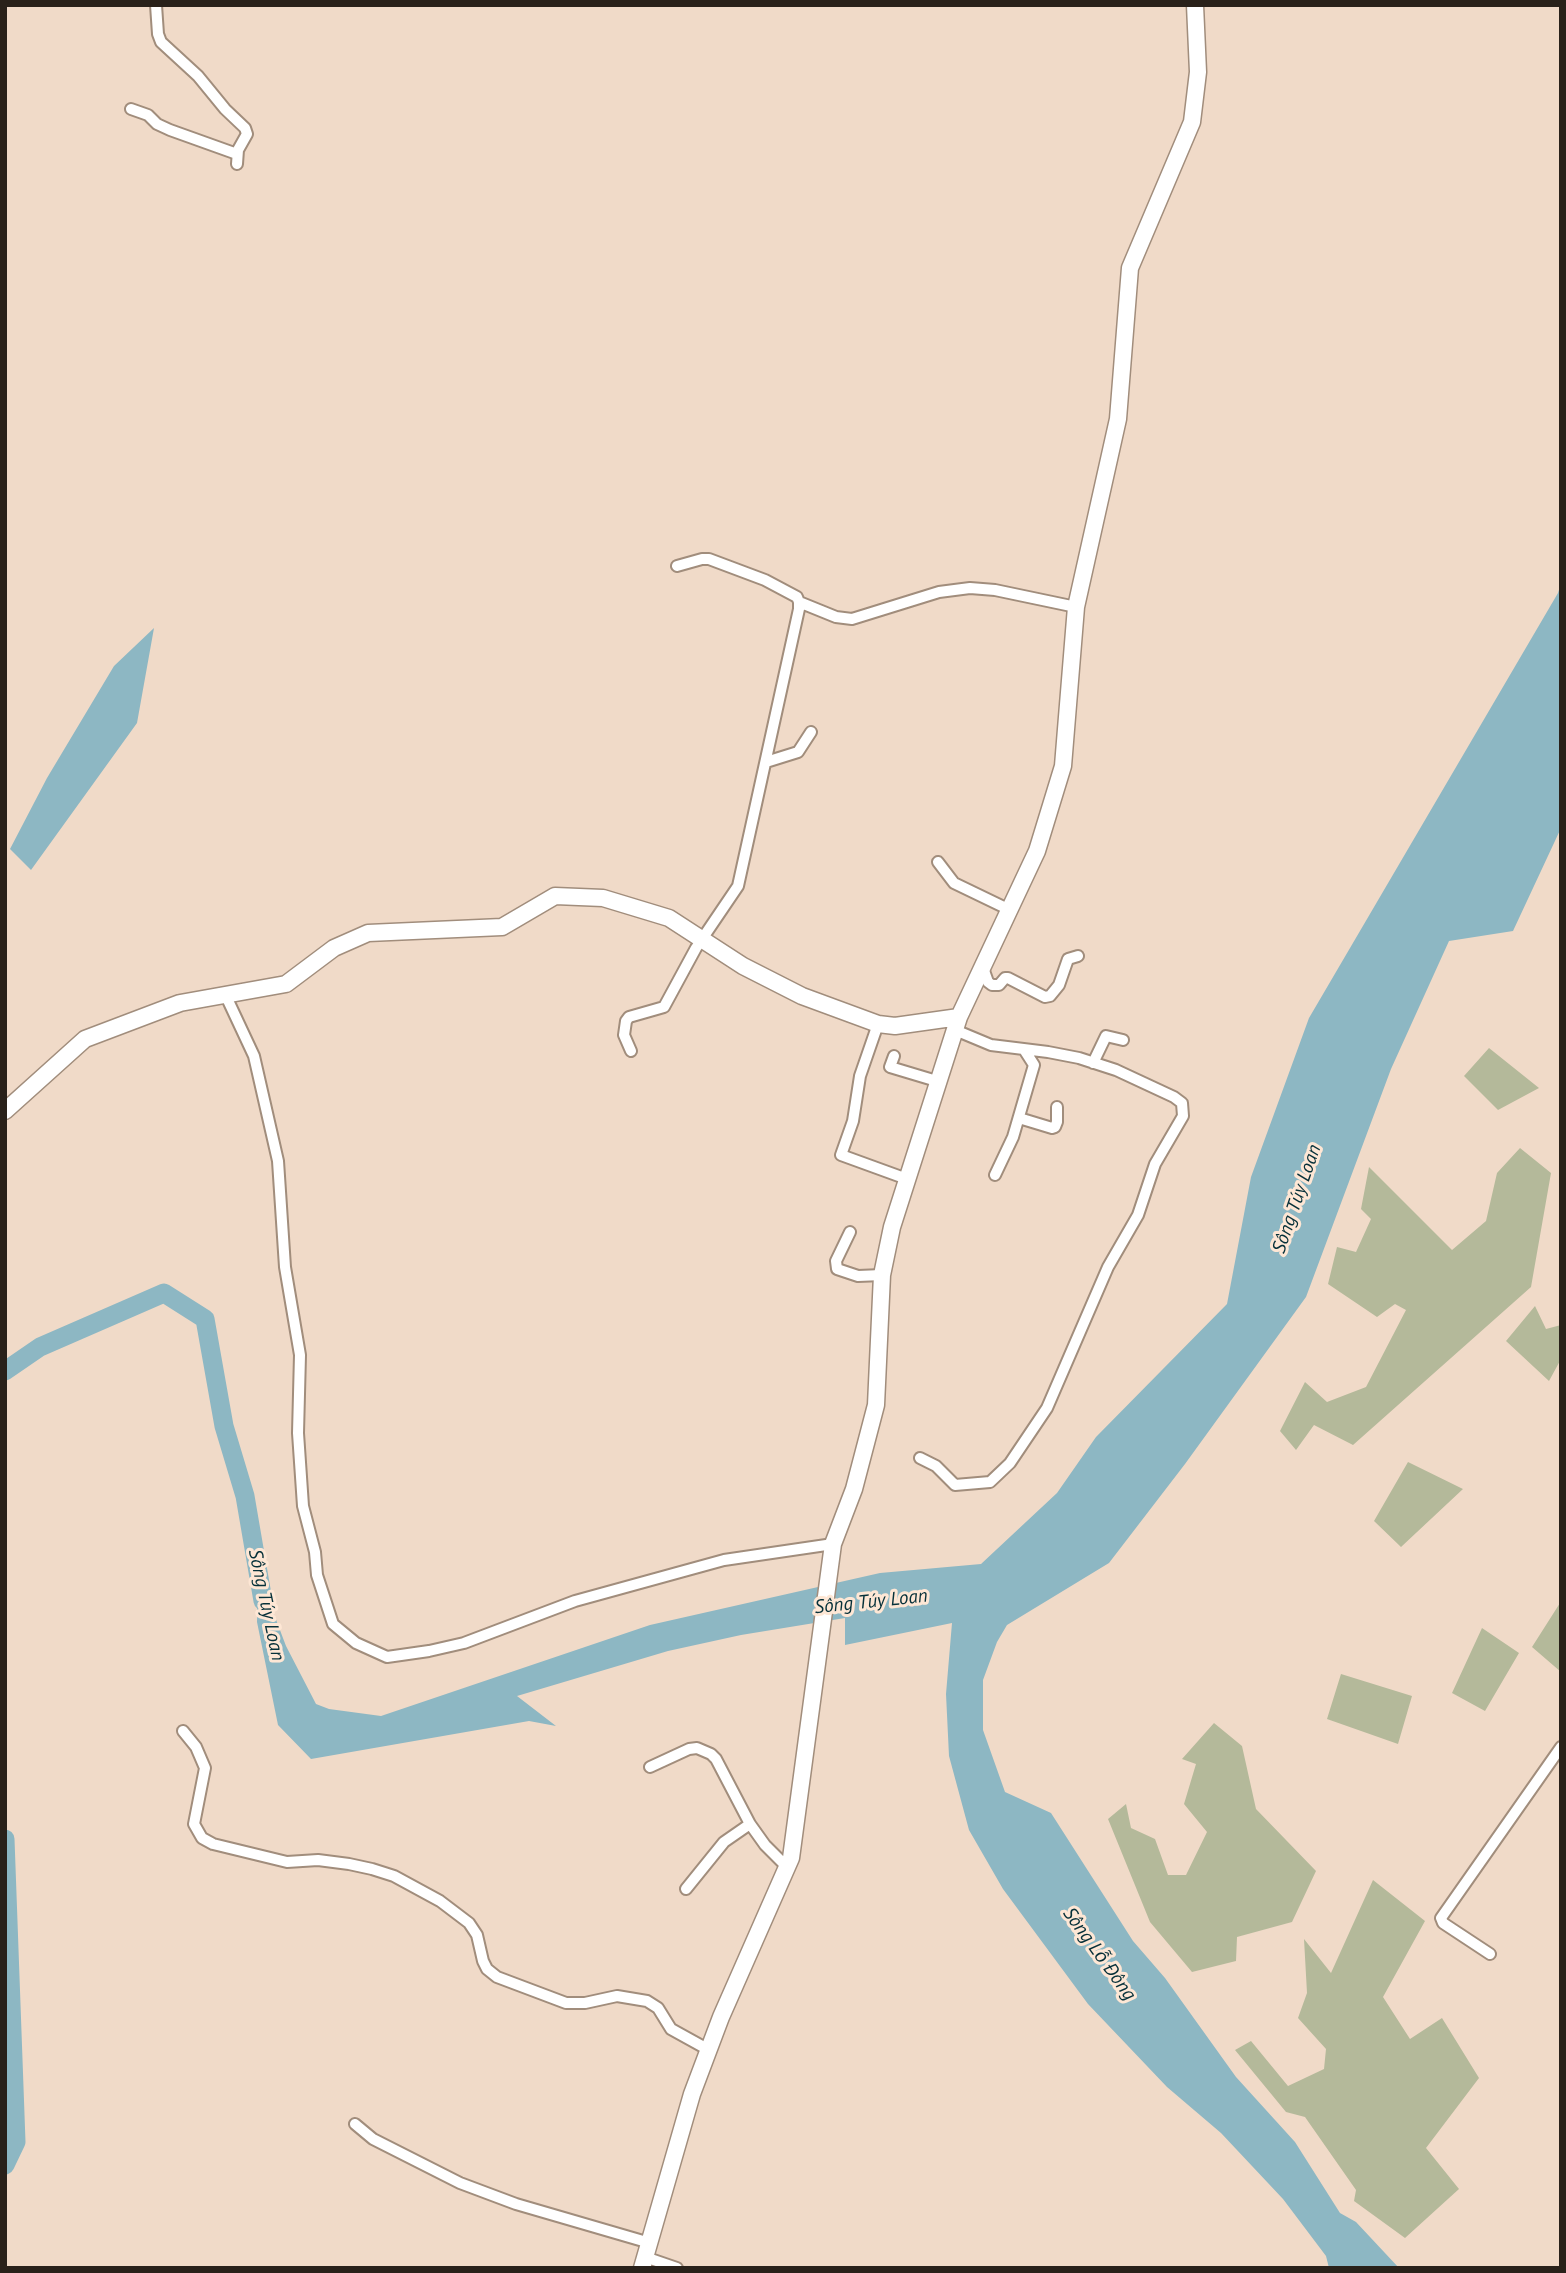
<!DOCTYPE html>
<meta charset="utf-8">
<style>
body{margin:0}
#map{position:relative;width:1566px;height:2273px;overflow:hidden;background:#f0dac8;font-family:"PT Sans",sans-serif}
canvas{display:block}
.frame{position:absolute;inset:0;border:7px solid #29211a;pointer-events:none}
</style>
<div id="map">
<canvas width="1566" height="2273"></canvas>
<div class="frame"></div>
</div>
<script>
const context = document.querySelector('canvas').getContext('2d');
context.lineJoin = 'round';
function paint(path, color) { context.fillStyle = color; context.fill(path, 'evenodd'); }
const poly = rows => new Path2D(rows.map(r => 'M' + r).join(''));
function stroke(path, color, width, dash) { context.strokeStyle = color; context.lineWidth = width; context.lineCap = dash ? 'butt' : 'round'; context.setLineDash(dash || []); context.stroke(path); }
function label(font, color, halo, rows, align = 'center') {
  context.font = font + ' "PT Sans",sans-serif'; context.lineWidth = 6; context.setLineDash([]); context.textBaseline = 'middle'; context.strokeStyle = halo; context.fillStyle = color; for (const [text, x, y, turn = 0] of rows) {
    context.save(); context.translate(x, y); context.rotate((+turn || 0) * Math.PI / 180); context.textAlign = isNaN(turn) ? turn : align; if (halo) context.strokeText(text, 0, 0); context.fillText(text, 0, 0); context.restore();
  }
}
paint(poly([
 [1489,1048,1539,1088,1498,1110,1464,1076],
 [1520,1148,1551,1173,1531,1287,1353,1445,1314,1425,1296,1450,1280,1431,1305,1382,1327,1402,1366,1387,1406,1310,1395,1304,1377,1317,1328,1284,1337,1247,1356,1252,1371,1219,1361,1209,1369,1167,1452,1250,1486,1221,1497,1173],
 [1535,1306,1546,1329,1561,1325,1561,1359,1549,1381,1506,1341],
 [1408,1462,1463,1489,1401,1547,1374,1521],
 [1560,1603,1561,1604,1561,1672,1532,1647],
 [1482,1628,1519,1653,1485,1711,1452,1693],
 [1341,1674,1412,1696,1398,1744,1327,1719],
 [1214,1723,1242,1746,1256,1809,1316,1871,1292,1922,1237,1937,1236,1961,1192,1972,1150,1922,1108,1819,1126,1804,1131,1828,1155,1839,1168,1875,1186,1875,1207,1832,1184,1804,1196,1764,1182,1759],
 [1373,1880,1425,1921,1383,1997,1410,2039,1442,2018,1479,2078,1426,2148,1459,2189,1405,2238,1354,2201,1356,2190,1305,2117,1286,2112,1235,2050,1251,2041,1288,2086,1324,2069,1326,2049,1298,2018,1307,1993,1304,1939,1331,1973]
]), '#b4b99a');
paint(poly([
 [1561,583,1561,828,1513,931,1449,941,1391,1069,1306,1297,1185,1464,1109,1563,1007,1625,997,1642,983,1680,983,1730,1005,1792,1051,1813,1133,1941,1165,1978,1236,2077,1295,2142,1340,2213,1356,2222,1399,2268,1329,2268,1326,2256,1283,2199,1221,2133,1167,2087,1088,2004,1003,1889,969,1830,949,1756,946,1694,952,1623,845,1645,845,1618,741,1635,668,1651,517,1696,556,1726,529,1721,311,1759,278,1725,257,1622,258,1572,286,1646,316,1704,329,1709,381,1716,650,1625,880,1573,981,1564,1057,1493,1096,1437,1227,1304,1251,1177,1309,1018,1558,593],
 [154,628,137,723,31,870,10,849,47,778,114,666]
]), '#8db7c3');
stroke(poly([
 [5,1371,40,1347,164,1293,205,1319,224,1426,245,1496,263,1601],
 [5,1839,16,2142,5,2165]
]), '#8db7c3', 19);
const street = poly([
 [156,5,158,34,161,42,198,76,225,109,245,128,247,134,238,150,237,164],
 [131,109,148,115,157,124,170,130,237,154],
 [799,602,836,617,852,619,939,592,970,588,995,590,1076,607],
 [766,762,798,752,811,732],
 [938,862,954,883,1010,910],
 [983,968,988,982,992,985,999,985,1005,978,1008,978,1045,997,1050,996,1059,985,1068,959,1078,956],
 [225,994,254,1056,278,1161,285,1267,300,1355,298,1433,303,1506,315,1552,317,1575,333,1624,356,1643,387,1657,429,1651,464,1643,575,1601,724,1560,833,1544],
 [878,1024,860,1076,853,1121,841,1155,907,1179],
 [631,1051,624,1035,626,1021,629,1017,664,1007,696,948,738,886,799,609,799,602,797,597,765,580,709,559,702,559,677,566],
 [894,1056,890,1067,940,1082],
 [1093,1063,1106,1036,1123,1040],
 [1019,1118,1052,1128,1055,1127,1057,1122,1057,1107],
 [995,1175,1013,1137,1034,1065,1025,1051],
 [850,1232,836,1261,837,1269,858,1276,882,1275],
 [920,1458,936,1466,955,1485,990,1482,1010,1463,1047,1408,1108,1267,1138,1215,1155,1164,1183,1116,1182,1103,1174,1097,1116,1070,1079,1058,1048,1052,991,1045,955,1030],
 [183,1731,196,1747,205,1768,194,1824,202,1838,213,1844,287,1862,318,1860,349,1864,372,1869,394,1876,440,1901,469,1923,477,1935,483,1961,487,1969,497,1977,566,2003,585,2003,617,1996,647,2001,658,2008,671,2029,709,2050],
 [650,1767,689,1749,697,1748,711,1754,716,1759,750,1824,765,1845,787,1867],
 [686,1889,724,1842,750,1824],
 [1490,1954,1443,1923,1441,1918,1561,1747],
 [355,2124,373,2139,460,2183,516,2204,650,2243],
 [645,2257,677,2268]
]);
const secondary = poly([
 [5,1111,85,1039,180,1003,286,984,334,948,368,933,502,927,555,896,603,898,669,918,743,966,802,996,878,1024,895,1026,959,1017],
 [642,2268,692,2094,721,2017,791,1858,833,1544,854,1489,876,1405,882,1275,892,1227,959,1017,1037,851,1063,766,1076,607,1118,419,1130,268,1192,122,1198,72,1195,5]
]);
stroke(street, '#a18d7c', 14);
stroke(secondary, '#a18d7c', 19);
stroke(street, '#fff', 10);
stroke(secondary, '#fff', 16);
label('italic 19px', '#063039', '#fee7d5', [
 ["Sông Túy Loan",1297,1199,-71],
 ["Sông Túy Loan",871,1602,-6],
 ["Sông Túy Loan",266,1605,78],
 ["Sông Lỗ Đông",1099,1954,54]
]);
</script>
